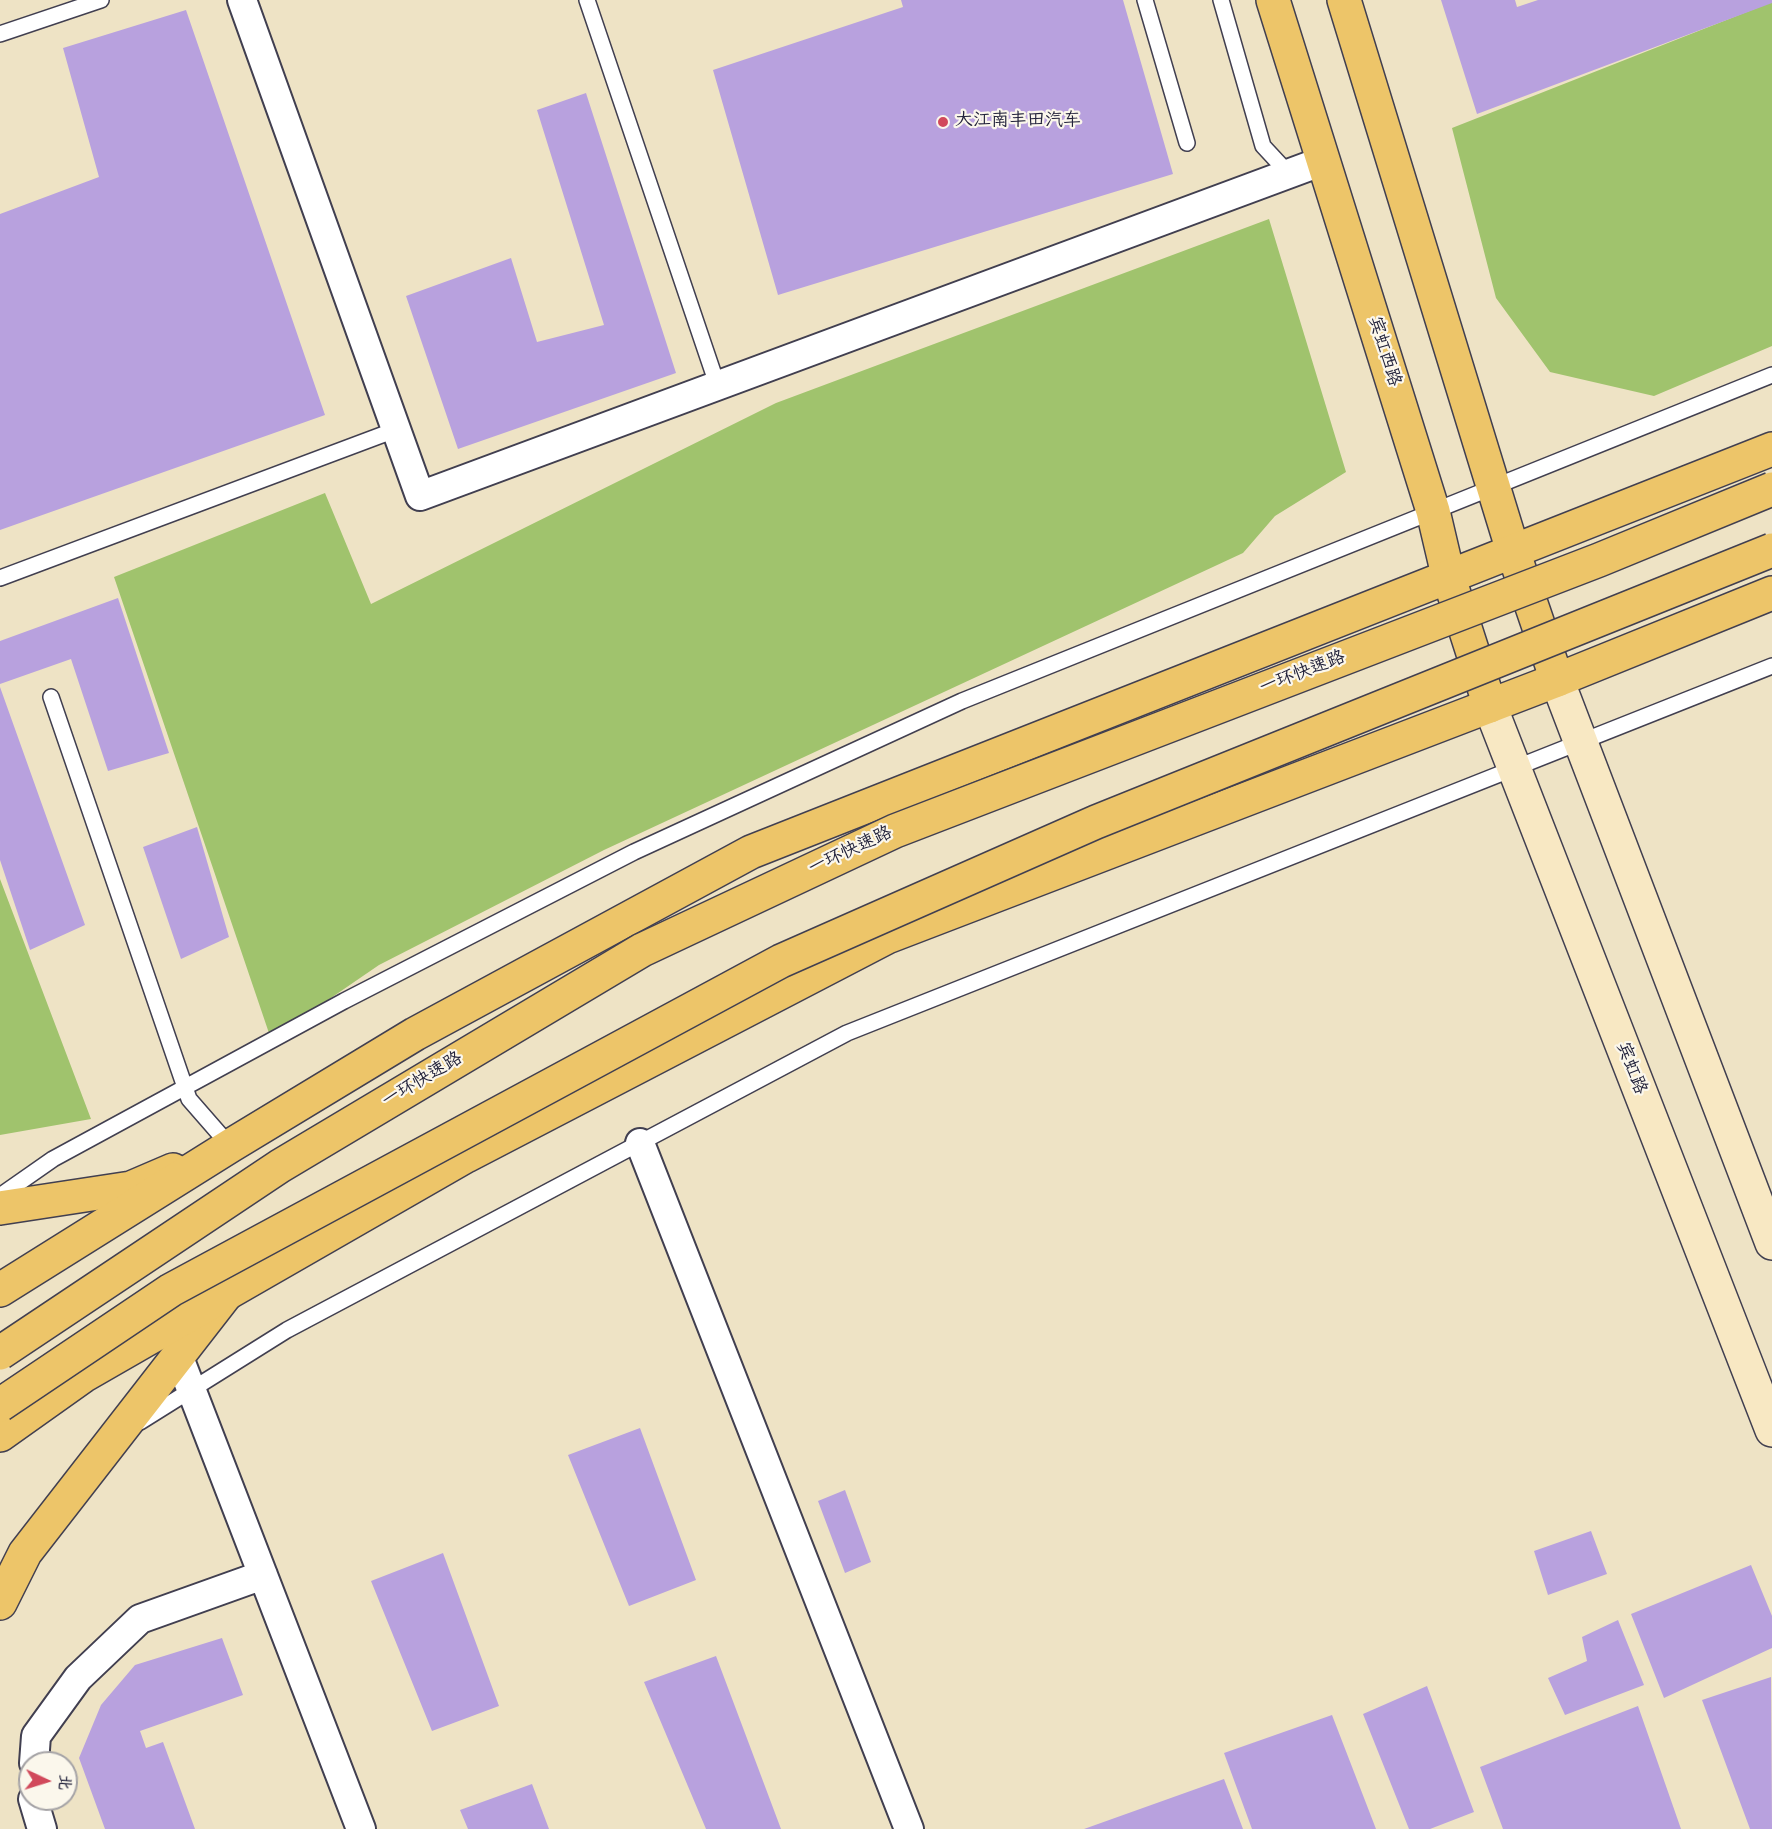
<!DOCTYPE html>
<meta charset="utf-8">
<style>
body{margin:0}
#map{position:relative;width:1772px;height:1829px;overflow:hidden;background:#eee3c5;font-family:Kalam,"LXGW WenKai TC",sans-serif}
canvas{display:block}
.north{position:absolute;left:18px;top:1751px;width:60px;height:60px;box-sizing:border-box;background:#fbf7ec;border:2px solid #a4a2a5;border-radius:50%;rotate:94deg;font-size:16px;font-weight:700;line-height:24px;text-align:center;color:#22223b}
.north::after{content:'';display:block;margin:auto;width:21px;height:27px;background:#d1495b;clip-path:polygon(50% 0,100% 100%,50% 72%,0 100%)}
</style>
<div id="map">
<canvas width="1772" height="1829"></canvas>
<div class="north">北</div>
</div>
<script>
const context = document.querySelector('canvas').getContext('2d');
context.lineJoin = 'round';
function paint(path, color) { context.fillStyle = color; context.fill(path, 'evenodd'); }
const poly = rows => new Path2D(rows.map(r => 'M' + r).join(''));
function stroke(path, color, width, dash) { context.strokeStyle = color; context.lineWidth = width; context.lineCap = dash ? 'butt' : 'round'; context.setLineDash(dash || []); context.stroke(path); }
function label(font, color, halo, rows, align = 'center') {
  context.font = font + ' Kalam,"LXGW WenKai TC",sans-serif'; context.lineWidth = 4.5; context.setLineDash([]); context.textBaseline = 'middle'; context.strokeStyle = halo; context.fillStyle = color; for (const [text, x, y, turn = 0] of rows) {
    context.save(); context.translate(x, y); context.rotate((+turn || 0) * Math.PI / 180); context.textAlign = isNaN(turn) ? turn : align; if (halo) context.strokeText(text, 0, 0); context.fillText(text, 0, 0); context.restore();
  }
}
paint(poly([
 [1772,2,1772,346,1654,396,1550,372,1496,298,1452,128],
 [1269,219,1346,472,1275,516,1243,553,604,850,379,965,271,1039,114,577,325,493,371,604,776,403],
 [0,879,91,1119,0,1135]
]), '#a0c36d');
paint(poly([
 [901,0,1123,0,1173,174,778,295,713,70,903,7],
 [1441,0,1515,0,1517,7,1538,0,1772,0,1772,3,1477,114],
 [186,10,325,415,0,530,0,214,99,177,63,48],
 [586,93,676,373,458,449,406,296,511,258,537,342,604,325,537,110],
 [118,598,169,753,108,771,71,659,0,684,0,641],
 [0,687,85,925,30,950,0,860],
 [197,827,229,937,181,959,143,847],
 [640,1428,696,1580,629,1606,568,1455],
 [845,1490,871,1562,845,1573,818,1501],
 [1591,1531,1607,1574,1548,1595,1534,1551],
 [443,1553,499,1706,432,1731,371,1581],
 [1751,1565,1772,1616,1772,1648,1664,1698,1631,1614],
 [1618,1620,1644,1685,1565,1715,1548,1678,1587,1661,1582,1637],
 [222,1638,243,1695,140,1731,146,1748,163,1742,195,1829,105,1829,79,1758,101,1705,135,1665],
 [716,1656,781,1829,706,1829,644,1682],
 [1771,1677,1772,1829,1750,1829,1702,1700],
 [1427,1686,1474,1812,1430,1829,1409,1829,1363,1714],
 [1638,1706,1681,1829,1503,1829,1480,1767],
 [1332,1715,1376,1829,1252,1829,1224,1753],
 [1224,1779,1243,1829,1084,1829],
 [532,1784,549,1829,468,1829,460,1810]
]), '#b8a1de');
const lane = poly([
 [587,0,718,387],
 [1145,0,1187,143],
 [1221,0,1263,146,1289,174],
 [0,34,101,0],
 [0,578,395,430],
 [51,697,189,1099,230,1146],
 [0,1196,53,1159,344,1001,634,852,962,701,1772,375],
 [140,1422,287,1330,847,1033,1772,666]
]);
const street = poly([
 [242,0,420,496,1323,161],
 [640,1143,909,1829],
 [178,1355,361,1829],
 [34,1763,36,1736,78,1678,140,1619,263,1575],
 [33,1799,42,1829]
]);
const secondary = poly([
 [1557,680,1772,1243],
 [1490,706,1772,1430]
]);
const primary = poly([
 [1273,0,1433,511,1448,575,1490,706],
 [1344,0,1513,551,1557,680],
 [0,1208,131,1188,173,1170],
 [0,1603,25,1553,227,1293]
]);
const highway = poly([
 [0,1290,230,1146,415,1034,751,852,1772,449],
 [0,1435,83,1376,466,1156,887,937,1557,680,1772,593]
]);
stroke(lane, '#413f50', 18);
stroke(street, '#413f50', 32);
stroke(secondary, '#413f50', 36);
stroke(primary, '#413f50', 36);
stroke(highway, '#413f50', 36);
stroke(lane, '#fff', 15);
stroke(street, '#fff', 28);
stroke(secondary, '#f8e8c3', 33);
stroke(primary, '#edc569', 33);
stroke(highway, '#edc569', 33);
const highwayBridge = poly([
 [0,1353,280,1166,642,950,895,831,1599,560,1772,489],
 [0,1405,171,1290,781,961,1096,822,1772,550]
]);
stroke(highwayBridge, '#413f50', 36, []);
stroke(highwayBridge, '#edc569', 33);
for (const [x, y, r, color] of [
 [943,122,6,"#d1495b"]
]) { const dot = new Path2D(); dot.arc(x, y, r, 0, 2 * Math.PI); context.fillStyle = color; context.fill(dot); stroke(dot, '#fbf7ec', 2); }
label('18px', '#22223b', '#fbf7ec', [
 ["大江南丰田汽车",955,122]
], 'left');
label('18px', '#22223b', '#fbf7ec', [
 ["宾虹西路",1383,352,73],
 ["一环快速路",1303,674,-21],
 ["一环快速路",851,852,-25],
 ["宾虹路",1630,1069,69],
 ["一环快速路",423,1081,-31]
]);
</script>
